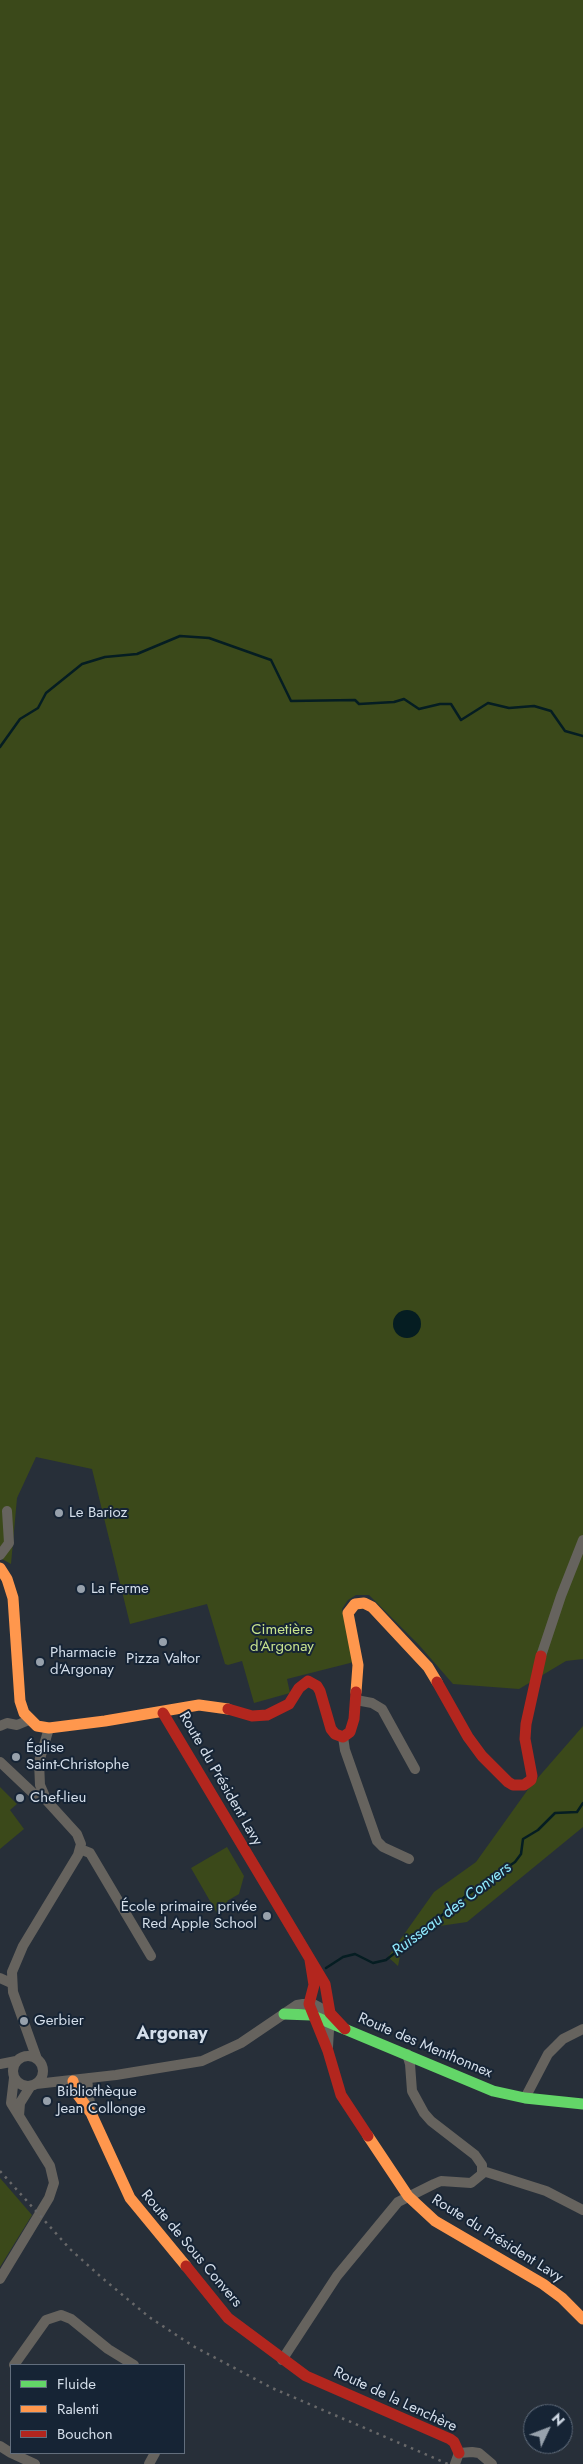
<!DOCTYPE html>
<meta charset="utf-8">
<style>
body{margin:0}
#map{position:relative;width:583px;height:2464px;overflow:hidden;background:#272f39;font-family:Jost,sans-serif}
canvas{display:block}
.legend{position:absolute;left:10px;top:2364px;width:175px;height:90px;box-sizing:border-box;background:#162435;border:1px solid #626e7d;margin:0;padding:6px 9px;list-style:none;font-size:15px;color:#d4deea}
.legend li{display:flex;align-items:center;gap:10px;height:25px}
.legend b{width:25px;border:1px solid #626e7d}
.north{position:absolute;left:523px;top:2404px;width:50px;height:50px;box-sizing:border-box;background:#162435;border:1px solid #626e7d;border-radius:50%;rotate:47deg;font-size:14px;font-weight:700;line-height:20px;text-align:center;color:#d4deea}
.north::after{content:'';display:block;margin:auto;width:18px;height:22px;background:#97a1ac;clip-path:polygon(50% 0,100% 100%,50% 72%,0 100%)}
</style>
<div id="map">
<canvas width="583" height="2464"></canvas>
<ul class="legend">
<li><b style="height:6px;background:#63d668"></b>Fluide</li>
<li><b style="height:6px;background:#ff974d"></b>Ralenti</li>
<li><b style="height:6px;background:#b3261e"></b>Bouchon</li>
</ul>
<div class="north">N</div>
</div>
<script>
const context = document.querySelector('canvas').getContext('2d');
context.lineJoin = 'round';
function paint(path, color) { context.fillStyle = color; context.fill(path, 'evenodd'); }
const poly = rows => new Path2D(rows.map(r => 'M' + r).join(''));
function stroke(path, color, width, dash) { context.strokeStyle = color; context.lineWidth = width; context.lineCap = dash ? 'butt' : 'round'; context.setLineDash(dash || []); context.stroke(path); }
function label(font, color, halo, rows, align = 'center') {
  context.font = font + ' Jost,sans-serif'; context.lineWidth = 4; context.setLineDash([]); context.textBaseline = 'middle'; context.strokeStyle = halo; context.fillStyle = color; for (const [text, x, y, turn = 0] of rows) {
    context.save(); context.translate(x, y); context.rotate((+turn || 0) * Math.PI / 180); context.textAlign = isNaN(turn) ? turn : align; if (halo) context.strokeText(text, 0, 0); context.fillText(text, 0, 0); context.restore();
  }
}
paint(poly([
 [0,0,583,0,583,1659,566,1661,519,1689,453,1684,419,1645,369,1595,356,1595,348,1600,342,1609,354,1662,287,1679,290,1693,254,1703,242,1661,228,1665,225,1664,207,1604,130,1624,92,1469,36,1457,17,1498,11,1564,0,1558],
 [583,1726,583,1827,467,1922,426,1928,413,1938,402,1947,398,1966,388,1957,434,1892,476,1862,529,1788],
 [0,1787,17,1804,10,1810,24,1829,0,1849],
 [227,1847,244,1876,239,1894,227,1901,232,1908,218,1915,191,1868],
 [0,2178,32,2215,0,2267]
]), '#3b491a');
paint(poly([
 '393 1324a14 14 0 1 1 28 0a14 14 0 1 1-28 0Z'
]), '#051d22');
stroke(poly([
 [0,747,20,719,38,708,46,693,82,664,105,657,137,654,180,636,209,638,271,660,291,701,355,700,359,704,394,702,404,699,419,709,440,704,451,704,461,720,488,703,509,708,534,706,551,711,565,731,583,736],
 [326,1968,343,1957,355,1954,373,1963,386,1960,467,1895,515,1862,521,1854,523,1839,538,1830,555,1813,577,1812,583,1803]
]), '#051d22', 2.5);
stroke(poly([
 [0,1555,9,1543,7,1511],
 [541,1656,561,1596,583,1540],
 [356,1700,372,1703,382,1709,415,1769],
 [0,1726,7,1723,17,1725,29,1720],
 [343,1737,345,1750,377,1841,383,1847,409,1859],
 [0,1762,34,1794,43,1795],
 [80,1849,90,1853,151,1956],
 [0,1978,11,1983],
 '13 2071a15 15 0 1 1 30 0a15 15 0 1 1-30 0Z',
 [37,2059,13,1992,12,1972,23,1946,78,1855,81,1844,77,1834,47,1801,40,1785,39,1762,49,1728],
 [0,2064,16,2061],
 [87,2079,91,2112],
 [36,2084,116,2075,202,2061,241,2043,297,2005,303,2004,313,2004,330,2013,328,2047],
 [525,2098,548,2054,563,2039,583,2029],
 [19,2116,20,2103,30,2087],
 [483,2171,546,2191,583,2210],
 [0,2279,49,2198,54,2183,50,2166,11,2103,14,2078],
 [282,2360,337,2276,398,2202,434,2184,441,2181,471,2183,482,2174,482,2165,475,2155,431,2121,424,2113,412,2091,410,2064,407,2054],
 [14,2365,46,2320,61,2315,71,2319,108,2349,134,2365],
 [0,2446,11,2453],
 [11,2453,35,2464],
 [149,2464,155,2453],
 [455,2464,459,2453,472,2452,479,2453,492,2464]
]), '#66635e', 10);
stroke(poly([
 [284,2014,311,2015,493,2091,525,2098,583,2104]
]), '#63d668', 11);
stroke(poly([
 [0,1568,7,1579,13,1598,20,1701,24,1713,37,1726,49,1728,105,1721,199,1705,228,1709],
 [356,1692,358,1665,348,1613,355,1604,364,1603,372,1607,428,1667,437,1682],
 [73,2081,75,2091,91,2113,130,2198,186,2266],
 [368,2136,408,2196,435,2221,543,2284,562,2298,583,2319]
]), '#ff974d', 11);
stroke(poly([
 [437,1682,468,1737,482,1756,508,1782,513,1785,524,1785,531,1780,532,1776,525,1739,526,1724,541,1656],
 [228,1709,252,1716,267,1715,289,1704,299,1688,308,1681,317,1686,320,1691,331,1729,335,1734,343,1737,350,1732,354,1719,356,1692],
 [163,1713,325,1984,330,2013,345,2029],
 [310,1960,314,1985,309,2004,328,2051,341,2095,368,2136],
 [186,2266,228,2318,306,2376,450,2439,454,2442,459,2453]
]), '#b3261e', 11);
stroke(poly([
 [0,2171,70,2249,101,2277,149,2317,193,2346,272,2388,448,2464]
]), '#686869', 2.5, [2.5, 5]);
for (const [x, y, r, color] of [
 [59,1513,5,"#97a1ac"],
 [81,1589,5,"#97a1ac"],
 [163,1642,5,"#97a1ac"],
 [40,1662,5,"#97a1ac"],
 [16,1757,5,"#97a1ac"],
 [20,1798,5,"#97a1ac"],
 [267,1916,5,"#97a1ac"],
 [24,2021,5,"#97a1ac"],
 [47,2101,5,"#97a1ac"]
]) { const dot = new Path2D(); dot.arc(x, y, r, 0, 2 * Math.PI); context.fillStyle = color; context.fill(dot); stroke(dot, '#162435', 2); }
label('15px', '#d4deea', '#162435', [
 ["Le Barioz",69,1513],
 ["La Ferme",91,1589],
 ["Pharmacie",50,1653],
 ["d'Argonay",50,1670],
 ["Pizza Valtor",163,1659,"center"],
 ["Église",26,1748],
 ["Saint-Christophe",26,1765],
 ["Chef-lieu",30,1798],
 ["École primaire privée",257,1907,"right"],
 ["Red Apple School",257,1924,"right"],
 ["Gerbier",34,2021],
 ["Bibliothèque",57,2092],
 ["Jean Collonge",57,2109]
], 'left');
label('15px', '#c7e28d', '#162435', [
 ["Cimetière",282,1630],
 ["d'Argonay",282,1647]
]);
label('15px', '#d4deea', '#162435', [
 ["Route du Président Lavy",220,1779,60],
 ["Route des Menthonnex",425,2046,23],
 ["Route du Président Lavy",497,2239,32],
 ["Route de Sous Convers",191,2249,50],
 ["Route de la Lenchère",395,2400,25]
]);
label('italic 16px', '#8fe9fc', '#162435', [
 ["Ruisseau des Convers",452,1910,-37]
]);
label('bold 18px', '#d4deea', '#162435', [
 ["Argonay",172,2035]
]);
</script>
